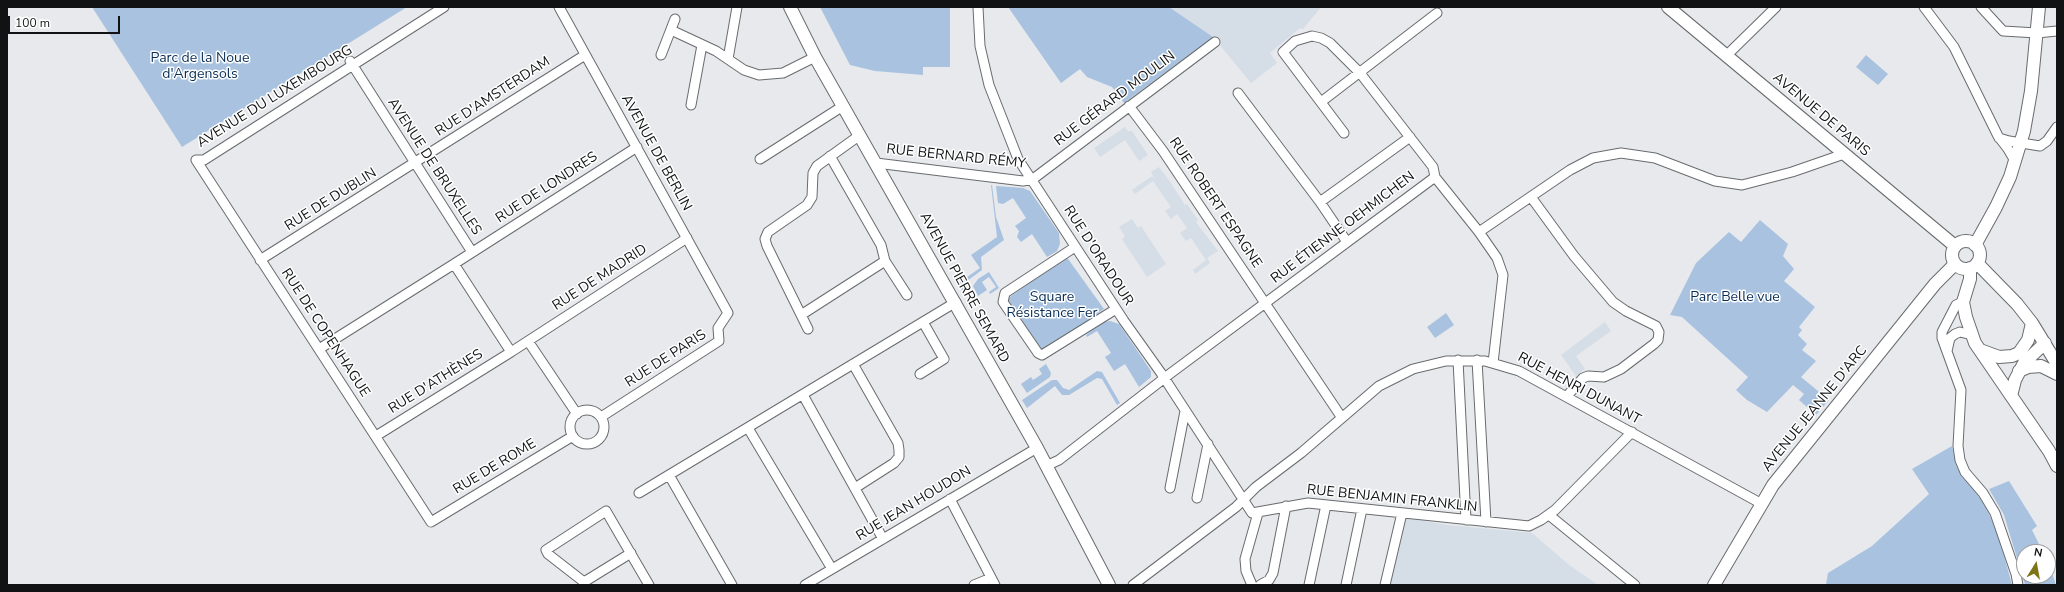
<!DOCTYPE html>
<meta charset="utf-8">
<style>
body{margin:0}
#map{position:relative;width:2064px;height:592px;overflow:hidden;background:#e7e9ed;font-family:"Nunito Sans",sans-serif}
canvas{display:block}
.frame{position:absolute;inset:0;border:8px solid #111213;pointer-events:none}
.north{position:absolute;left:2016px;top:544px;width:40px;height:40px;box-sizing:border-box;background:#fff;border:1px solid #a0a0a1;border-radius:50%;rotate:11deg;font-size:11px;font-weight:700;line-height:16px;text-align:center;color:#111213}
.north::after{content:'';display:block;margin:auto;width:14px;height:18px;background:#7e7518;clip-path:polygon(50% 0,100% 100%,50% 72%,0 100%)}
.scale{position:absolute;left:8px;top:16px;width:112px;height:18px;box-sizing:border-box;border:2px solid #111213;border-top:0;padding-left:5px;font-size:12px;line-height:14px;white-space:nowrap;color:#111213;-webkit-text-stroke:3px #fff;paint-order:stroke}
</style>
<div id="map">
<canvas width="2064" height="592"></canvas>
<div class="frame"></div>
<div class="north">N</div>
<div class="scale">100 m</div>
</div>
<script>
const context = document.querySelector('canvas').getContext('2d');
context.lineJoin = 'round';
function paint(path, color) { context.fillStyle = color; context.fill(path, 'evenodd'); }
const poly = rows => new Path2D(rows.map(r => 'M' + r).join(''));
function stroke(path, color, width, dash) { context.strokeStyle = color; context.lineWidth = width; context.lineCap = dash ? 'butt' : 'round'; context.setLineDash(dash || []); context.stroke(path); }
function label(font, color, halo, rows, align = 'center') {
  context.font = font + ' "Nunito Sans",sans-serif'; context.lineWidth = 3; context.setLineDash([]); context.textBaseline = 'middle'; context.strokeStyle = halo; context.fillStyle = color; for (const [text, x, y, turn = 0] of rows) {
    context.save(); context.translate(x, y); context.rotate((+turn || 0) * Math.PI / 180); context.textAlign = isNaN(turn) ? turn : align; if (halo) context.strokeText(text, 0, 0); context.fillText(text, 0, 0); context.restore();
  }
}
paint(poly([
 [1169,7,1321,7,1303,29,1300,28,1270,53,1277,63,1251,83,1214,38],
 [1125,127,1128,131,1132,131,1148,155,1139,161,1125,140,1100,157,1094,148],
 [1159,167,1171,183,1185,205,1187,204,1198,220,1196,222,1218,251,1207,258,1210,263,1195,274,1193,270,1206,260,1191,238,1186,241,1180,233,1187,228,1177,214,1171,219,1165,211,1171,207,1153,181,1135,194,1132,190,1152,176,1156,181,1151,172],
 [1132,219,1138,228,1141,226,1166,264,1147,277,1122,239,1125,236,1119,227],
 [1605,322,1611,331,1576,356,1585,369,1576,376,1561,355],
 [1403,517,1447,525,1532,533,1569,565,1598,585,1388,585]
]), '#d5dde6');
paint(poly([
 [92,7,407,7,182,147],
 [820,7,950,7,950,67,923,67,923,75,875,71,850,65],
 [1008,7,1169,7,1213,37,1124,103,1112,87,1087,77,1080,69,1061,83],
 [1866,55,1888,74,1878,85,1856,67],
 [991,185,992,185,996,217,1004,240,981,257,982,270,967,281,966,288,962,290,957,284,980,268,971,255,997,237],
 [996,186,1023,188,1030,191,1059,233,1060,244,1057,251,1047,257,1032,234,1021,242,1017,237,1019,231,1015,226,1026,218,1013,198,1003,204,998,203],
 [1760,220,1788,244,1783,256,1794,269,1784,281,1815,307,1799,327,1802,330,1798,335,1807,344,1802,350,1816,361,1801,377,1829,400,1816,415,1799,400,1804,394,1793,385,1767,412,1747,400,1736,390,1748,377,1682,317,1670,315,1696,263,1729,232,1741,242],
 [1066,256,1104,309,1043,352,1007,299],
 [989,272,999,288,990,294,989,292,996,287,989,277,982,282,987,290,978,296,973,286,978,279],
 [1446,313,1454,325,1435,338,1427,327],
 [1110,321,1119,324,1151,371,1151,377,1139,387,1125,364,1114,371,1105,357,1111,353,1097,331,1087,337,1086,335,1103,322],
 [1046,364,1051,373,1050,377,1027,393,1021,384,1031,377,1033,380,1042,374,1039,369],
 [1097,371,1102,372,1120,403,1117,405,1102,379,1097,378,1069,395,1062,395,1055,386,1027,408,1022,400,1052,380,1057,380,1063,388,1069,390],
 [1952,446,1956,464,1962,477,1973,488,1986,508,1998,533,2012,585,1826,585,1828,573,1872,546,1929,494,1912,469],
 [2009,481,2037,526,2032,530,2043,552,2024,552,2024,576,2048,576,2048,561,2056,585,2025,585,2004,515,1989,489]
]), '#a9c2e0');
const minor = poly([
 [559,7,728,313,718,328,719,341,601,417],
 [978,7,980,46,989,85,1018,159,1124,321,1161,373,1252,513,1308,503,1529,526,1541,520,1555,510,1632,432],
 [1924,7,1954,47,1998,136,2008,149,2015,161],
 [1981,7,2003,31,2037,33,2057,31],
 [671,30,716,51,744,70,759,75,783,73,815,57],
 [661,55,675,19],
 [1726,56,1776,7],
 [728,59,737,7],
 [350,61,472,252],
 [1238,93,1320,202,1347,242],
 [1321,102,1437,13],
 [691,105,702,45],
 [1129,106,1163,151,1342,418],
 [1344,133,1283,52,1295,41,1312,36,1321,38,1330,43,1360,73,1433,167,1435,177,1479,232,1570,170,1593,158,1621,153,1655,158,1715,181,1742,185,1792,172,1844,154],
 [1999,138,2009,141,2040,146,2047,141,2057,127],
 [637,147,454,264,511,352,687,238],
 [830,156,881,245,885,261,907,295],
 [760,159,843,106],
 [196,160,431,522,573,436],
 [196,160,204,160,444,7],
 [876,163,1023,181,1033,179,1215,42],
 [1531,197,1574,256,1613,302,1626,311,1656,326,1659,332,1658,340,1654,344,1621,369,1604,377,1588,376,1583,378,1567,396],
 [1320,202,1410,137],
 [1479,232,1497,258,1503,275,1493,363],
 [1075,247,1005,293,1003,302,1038,353,1042,355,1116,309],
 [260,260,585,55],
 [1963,302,1956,305,1942,332,1942,338,1961,390,1958,446,1960,460,1965,472,1983,493,1995,513,2016,574,2018,585],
 [801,315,885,261],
 [808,329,767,246,765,239,768,232,807,205,812,197,813,173,817,166,860,135],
 [528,341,577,414],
 [319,349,454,264],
 [1947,351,1950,338,1955,334,1960,332,1972,335],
 [1458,360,1466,520],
 [1477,360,1486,522],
 [853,364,898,443,899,450,899,457,894,463,855,488],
 [920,374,944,359,923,322],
 [803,395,883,539],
 '570 427a17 17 0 1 1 34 0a17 17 0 1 1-34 0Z',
 [748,428,832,569],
 [376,436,511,352],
 [1046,466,1059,460,1171,373,1435,177],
 [669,475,732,585],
 [1170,488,1185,411],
 [639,493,956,302],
 [1197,498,1208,444],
 [950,499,995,585],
 [1549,515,1635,585],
 [631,553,584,582,548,554,546,550,606,511,649,585],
 [805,585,1037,448],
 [974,585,991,578],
 [1133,585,1236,507,1256,487,1301,453,1379,386,1413,369,1446,361,1485,361,1519,371,1762,504],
 [1252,585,1246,571,1245,559,1258,513],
 [1260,585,1269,580,1273,573,1286,506],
 [1309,585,1326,505],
 [1346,585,1362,509],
 [1385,585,1402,513]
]);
const major = poly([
 [790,7,815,57,1037,448,1109,585],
 [1668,7,1955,246],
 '1952 255a14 14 0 1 1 28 0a14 14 0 1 1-28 0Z',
 [1975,245,1996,207,2010,177,2024,131,2031,91,2039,7],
 [1977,263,2017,304,2032,323,2057,364],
 [1970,268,1970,279,1963,302,1966,317,1975,343,2049,451,2057,466],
 [1980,350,1999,357,2012,356,2019,353,2028,340,2032,323],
 [2019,371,2028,367,2041,366,2057,374],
 [2011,396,2015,380,2024,363,2045,343],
 [1714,585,1773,485,1935,284,1955,264]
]);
stroke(minor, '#696c6e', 11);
stroke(major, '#696c6e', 14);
stroke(minor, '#fff', 9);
stroke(major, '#fff', 12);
label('14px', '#082d55', '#fff', [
 ["Parc de la Noue",200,59],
 ["d'Argensols",200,75],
 ["Square",1052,298],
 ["Résistance Fer",1052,314],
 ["Parc Belle vue",1735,298]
]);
label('14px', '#111213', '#fff', [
 ["AVENUE DU LUXEMBOURG",275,97,-32],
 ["RUE D'AMSTERDAM",493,97,-33],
 ["RUE GÉRARD MOULIN",1115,99,-37],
 ["AVENUE DE PARIS",1821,115,40],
 ["AVENUE DE BERLIN",656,153,61],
 ["RUE BERNARD RÉMY",956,157,6],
 ["AVENUE DE BRUXELLES",434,167,57],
 ["RUE DE LONDRES",547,188,-33],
 ["RUE DE DUBLIN",331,200,-32],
 ["RUE ROBERT ESPAGNE",1215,203,56],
 ["RUE ÉTIENNE OEHMICHEN",1343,228,-37],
 ["RUE D'ORADOUR",1098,256,57],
 ["RUE DE MADRID",600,278,-33],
 ["AVENUE PIERRE SEMARD",964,288,61],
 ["RUE DE COPENHAGUE",325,333,57],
 ["RUE DE PARIS",666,359,-33],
 ["RUE D'ATHÈNES",436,382,-32],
 ["RUE HENRI DUNANT",1579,389,28],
 ["AVENUE JEANNE D'ARC",1815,409,-51],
 ["RUE DE ROME",495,467,-31],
 ["RUE BENJAMIN FRANKLIN",1392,499,6],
 ["RUE JEAN HOUDON",914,504,-31]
]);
</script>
